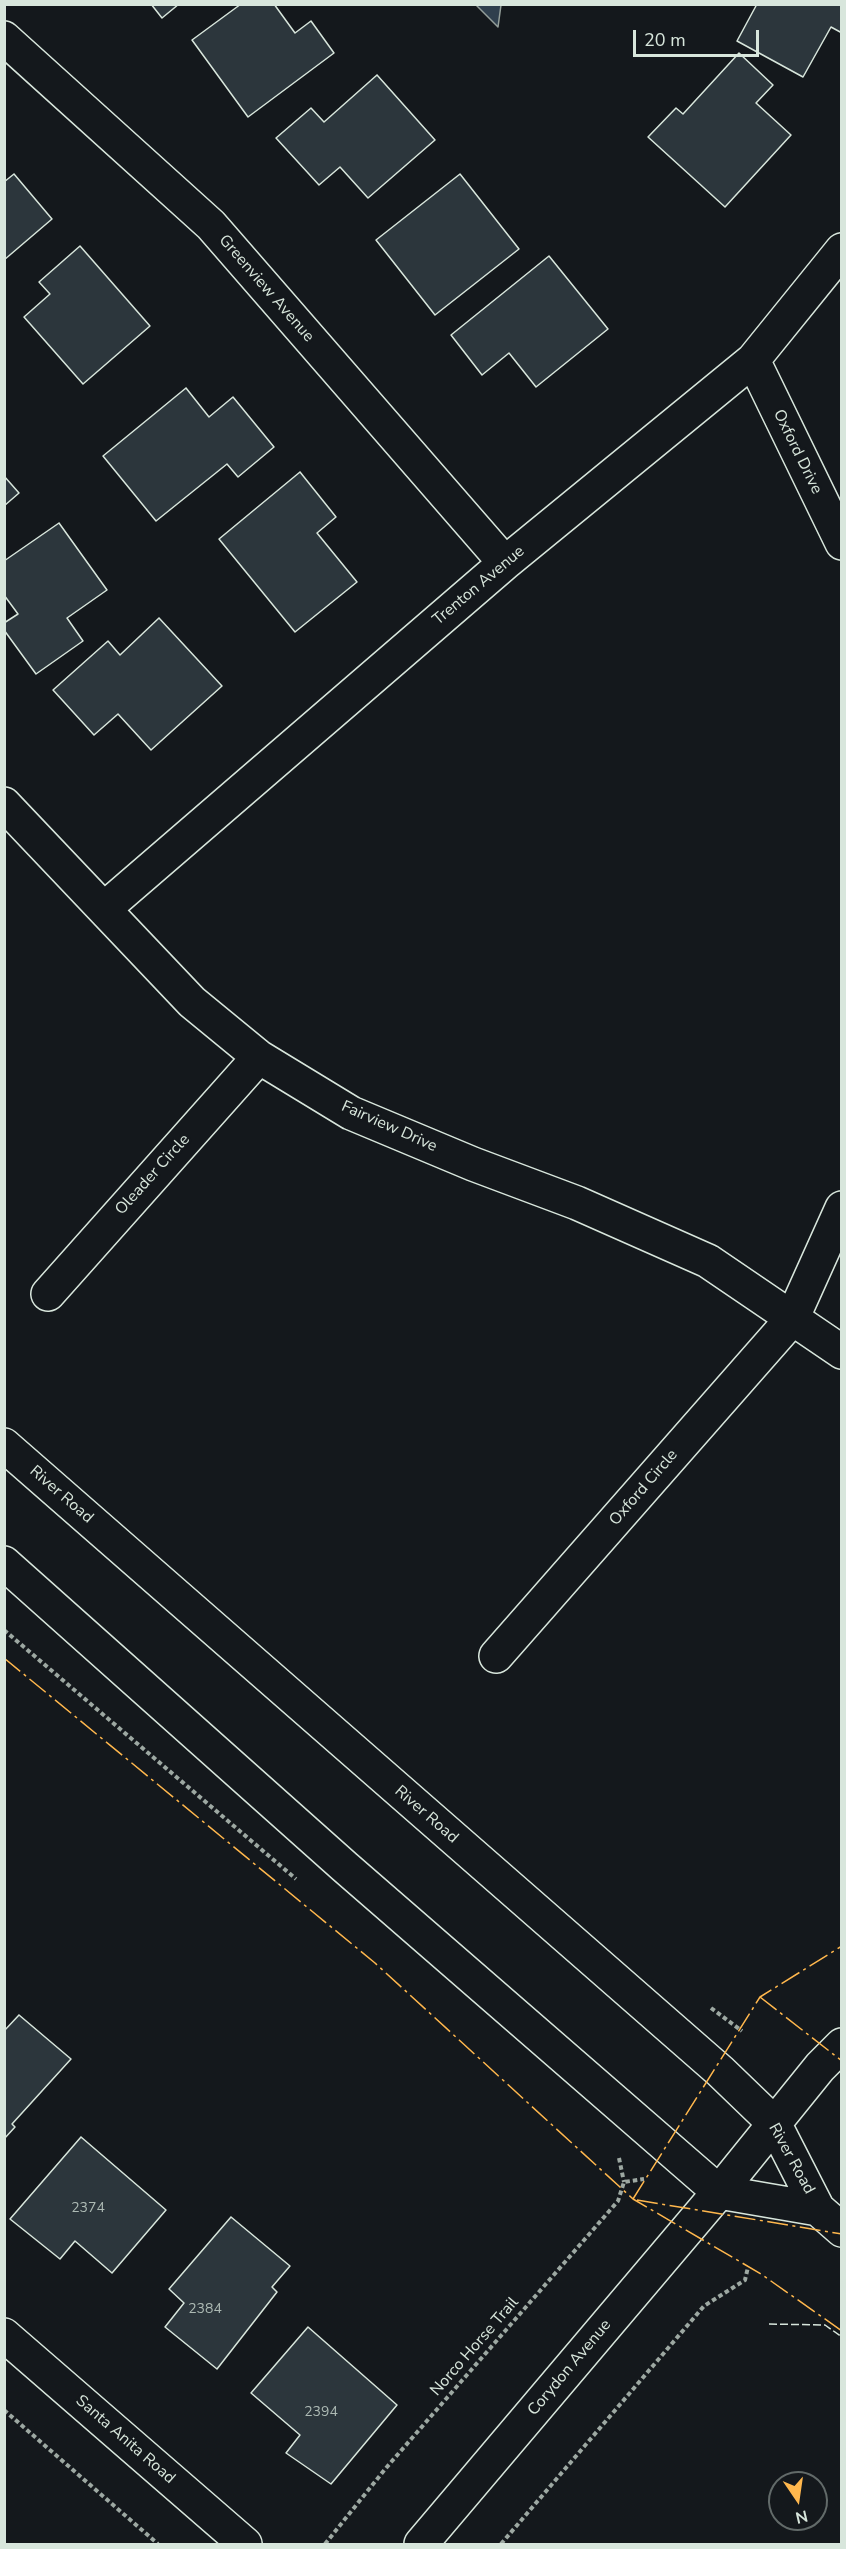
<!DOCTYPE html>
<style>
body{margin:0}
#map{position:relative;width:846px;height:2549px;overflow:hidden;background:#14181c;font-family:"Nunito Sans",sans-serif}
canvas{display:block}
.frame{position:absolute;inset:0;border:6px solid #d8e6dc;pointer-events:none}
.north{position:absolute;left:768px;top:2471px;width:60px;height:60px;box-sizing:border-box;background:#14181c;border:2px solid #626a69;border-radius:50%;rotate:167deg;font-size:16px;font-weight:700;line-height:24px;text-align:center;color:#d8e6dc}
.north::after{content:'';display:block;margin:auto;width:21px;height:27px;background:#ffb74d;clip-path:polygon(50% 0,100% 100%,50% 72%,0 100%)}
.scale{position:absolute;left:633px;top:30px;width:126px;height:27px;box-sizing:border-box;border:3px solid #d8e6dc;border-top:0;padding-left:8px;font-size:18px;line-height:21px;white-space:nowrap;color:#d8e6dc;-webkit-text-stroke:4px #14181c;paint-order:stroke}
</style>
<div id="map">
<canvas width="846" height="2549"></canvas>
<div class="frame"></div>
<div class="north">N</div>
<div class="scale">20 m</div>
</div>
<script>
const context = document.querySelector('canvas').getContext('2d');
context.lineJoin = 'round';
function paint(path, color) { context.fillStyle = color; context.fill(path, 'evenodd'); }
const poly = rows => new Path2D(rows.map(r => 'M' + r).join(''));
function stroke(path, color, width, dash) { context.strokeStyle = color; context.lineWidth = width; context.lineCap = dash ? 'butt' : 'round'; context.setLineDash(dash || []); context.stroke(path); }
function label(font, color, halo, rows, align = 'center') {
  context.font = font + ' "Nunito Sans",sans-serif'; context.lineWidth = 4.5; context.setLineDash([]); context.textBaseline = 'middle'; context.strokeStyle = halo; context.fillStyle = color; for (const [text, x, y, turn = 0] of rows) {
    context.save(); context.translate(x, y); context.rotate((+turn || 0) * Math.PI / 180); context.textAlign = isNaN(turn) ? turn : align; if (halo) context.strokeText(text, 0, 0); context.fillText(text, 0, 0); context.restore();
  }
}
const water = poly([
 [476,5,501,5,498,27,476,5]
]);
paint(water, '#2f3f4d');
stroke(water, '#939e99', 1.5);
const building = poly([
 [151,4,179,4,162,18,151,4],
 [241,4,274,4,295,33,311,21,334,53,248,117,192,40,241,4],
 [757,4,842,4,842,33,831,27,803,77,737,41,757,4],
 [739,53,773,85,756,103,791,135,725,207,648,137,676,108,683,114,739,53],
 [377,75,435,140,368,198,340,167,319,185,276,138,311,108,324,122,377,75],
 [14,174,52,219,4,260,4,182,14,174],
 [460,174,519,249,435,315,376,240,460,174],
 [80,246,150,326,83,384,24,317,50,294,39,282,80,246],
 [549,256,608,329,536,387,509,353,482,375,451,335,549,256],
 [186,388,209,417,233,397,274,447,238,477,227,464,156,521,103,456,186,388],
 [300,472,336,517,317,533,357,582,295,632,219,539,300,472],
 [4,476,19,493,4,506,4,476],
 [59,523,107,590,67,618,83,641,36,674,4,630,4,623,18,614,4,595,4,561,59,523],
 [159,618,222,686,151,750,118,714,94,735,53,690,108,641,120,655,159,618],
 [19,2015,71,2059,12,2124,15,2127,4,2139,4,2031,19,2015],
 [81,2137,166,2210,112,2273,75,2241,60,2259,10,2219,81,2137],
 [231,2217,290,2266,272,2287,277,2292,217,2369,165,2327,184,2303,169,2289,231,2217],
 [308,2327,397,2405,331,2484,286,2453,300,2435,251,2393,308,2327]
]);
paint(building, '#2c363c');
stroke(building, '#d8e6dc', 1.5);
const minor = poly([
 [4,38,211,225,505,563],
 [753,360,842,543],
 [4,804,192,1002,259,1057,351,1113,473,1164,577,1203,708,1261,842,1352],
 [104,909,505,563,753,360,842,250],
 [48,1294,259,1057],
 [496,1656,792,1319,842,1208],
 [4,2335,245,2544]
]);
const major = poly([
 [4,1445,720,2071,774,2123,818,2209,842,2230],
 [4,1563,345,1867,719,2192,818,2209],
 [421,2544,719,2192,820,2067,842,2045]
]);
stroke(minor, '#d8e6dc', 36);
stroke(major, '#d8e6dc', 36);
stroke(poly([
 [4,1630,296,1879],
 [711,2008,742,2031],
 [619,2158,624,2182],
 [4,2410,158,2544],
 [325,2544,386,2468,618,2201,624,2182,644,2179],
 [501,2544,704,2306,745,2280,748,2267]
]), '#9da8a2', 4, [4.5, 3]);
stroke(minor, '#14181c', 33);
stroke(major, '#14181c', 33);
stroke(poly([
 [769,2324,825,2325,842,2337]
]), '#d8e6dc', 1.5, [8, 3]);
stroke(poly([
 [4,1658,375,1963,633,2199,761,2274,842,2331],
 [760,1997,842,2061],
 [633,2199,760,1997,842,1946],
 [637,2200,842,2234]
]), '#ffb74d', 1.5, [21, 4.5, 3, 4.5]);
label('14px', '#adbab4', null, [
 ["2374",88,2209],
 ["2384",205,2310],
 ["2394",321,2413]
]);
label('16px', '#d8e6dc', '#14181c', [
 ["Greenview Avenue",266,289,49],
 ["Oxford Drive",797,452,64],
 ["Trenton Avenue",479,586,-40],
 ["Fairview Drive",389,1127,24],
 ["Oleader Circle",153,1175,-48],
 ["Oxford Circle",644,1488,-49],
 ["River Road",61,1495,41],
 ["River Road",426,1815,41],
 ["River Road",791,2159,61],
 ["Norco Horse Trail",475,2347,-49],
 ["Corydon Avenue",570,2368,-50],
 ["Santa Anita Road",125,2440,41]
]);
</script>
